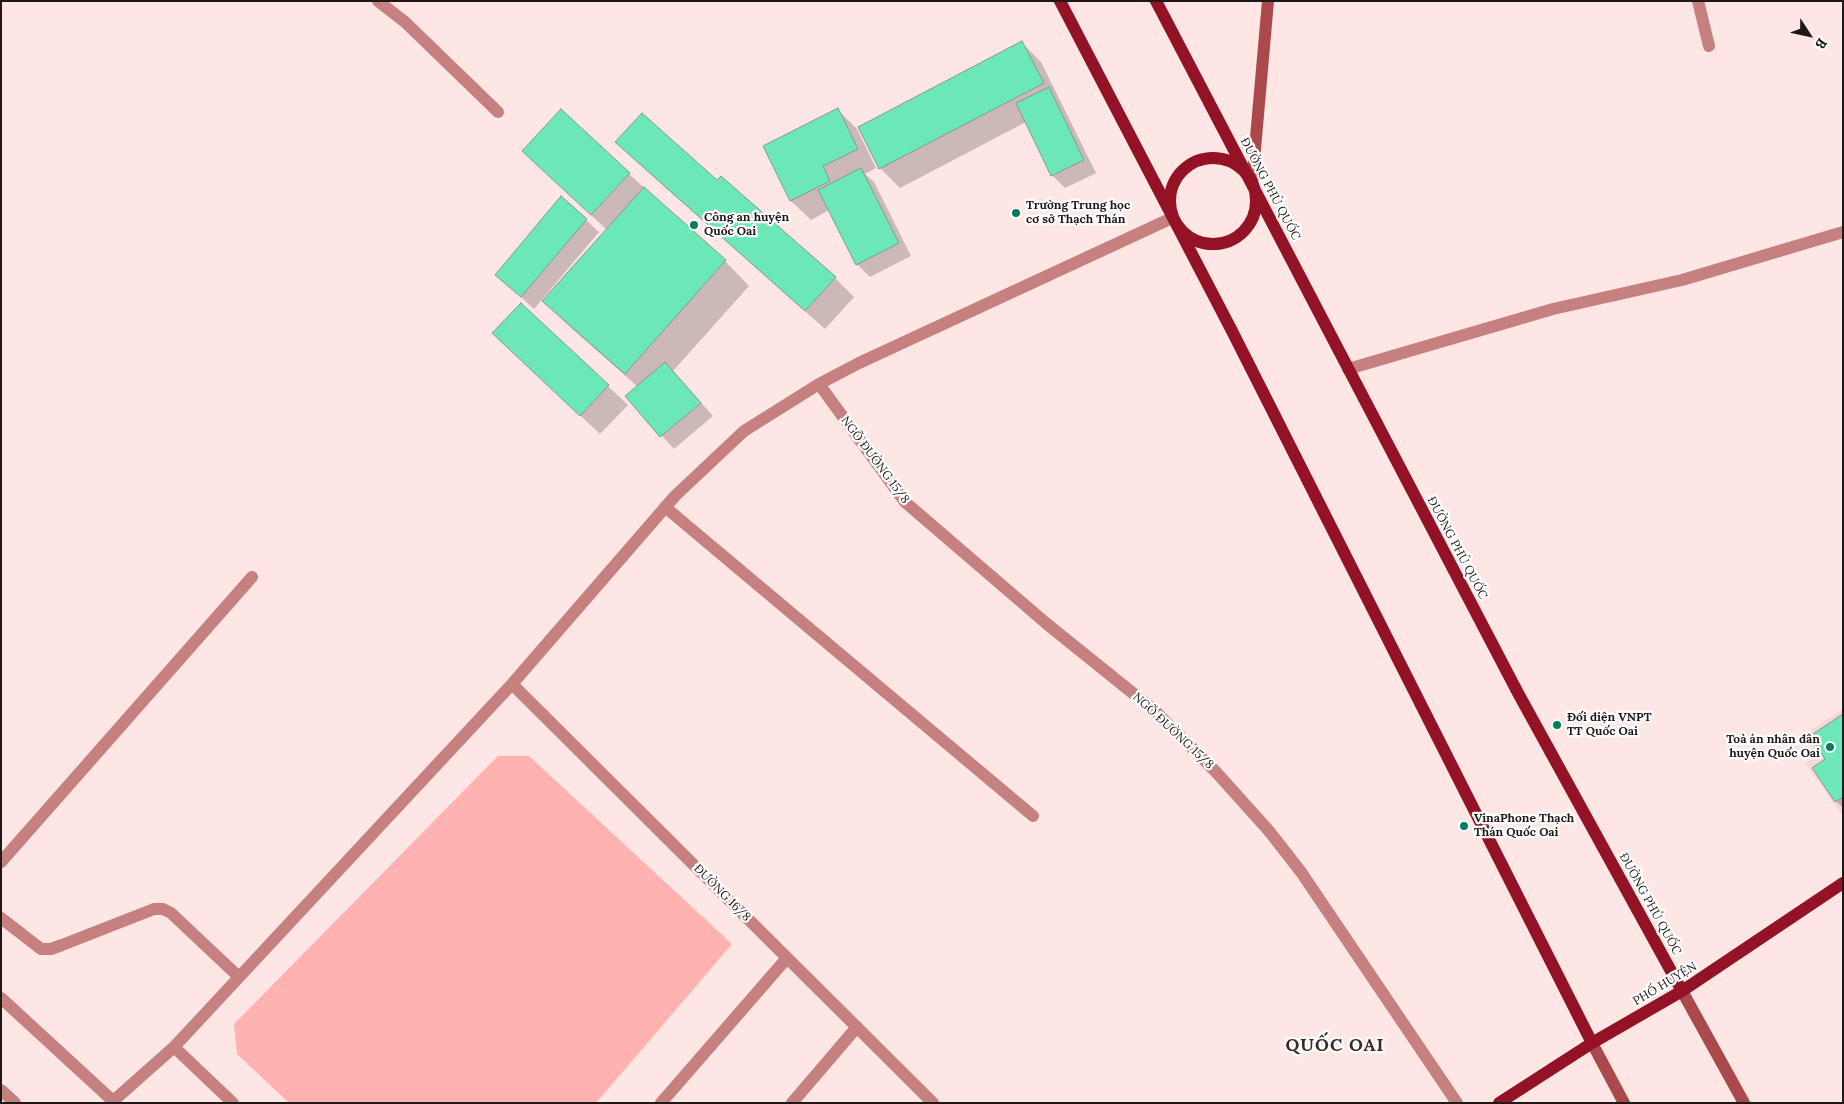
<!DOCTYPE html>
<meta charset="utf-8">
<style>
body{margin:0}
#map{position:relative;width:1844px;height:1104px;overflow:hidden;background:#fee6e5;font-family:Lora,serif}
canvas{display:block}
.frame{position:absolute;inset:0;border:2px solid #201818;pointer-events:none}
.north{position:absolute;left:1784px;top:10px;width:50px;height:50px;-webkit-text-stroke:4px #fff;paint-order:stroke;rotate:125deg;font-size:14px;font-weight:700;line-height:20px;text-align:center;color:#201818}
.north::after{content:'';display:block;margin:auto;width:18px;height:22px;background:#201818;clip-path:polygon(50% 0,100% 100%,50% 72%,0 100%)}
</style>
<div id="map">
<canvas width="1844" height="1104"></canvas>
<div class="frame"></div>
<div class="north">B</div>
</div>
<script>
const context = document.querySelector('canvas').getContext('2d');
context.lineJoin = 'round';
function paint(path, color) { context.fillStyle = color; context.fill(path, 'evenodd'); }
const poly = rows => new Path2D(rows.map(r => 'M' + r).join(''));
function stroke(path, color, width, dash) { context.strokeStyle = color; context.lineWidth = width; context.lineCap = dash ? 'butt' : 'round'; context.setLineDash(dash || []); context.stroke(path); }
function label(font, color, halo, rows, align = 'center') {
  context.font = font + ' Lora,serif'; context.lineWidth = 4.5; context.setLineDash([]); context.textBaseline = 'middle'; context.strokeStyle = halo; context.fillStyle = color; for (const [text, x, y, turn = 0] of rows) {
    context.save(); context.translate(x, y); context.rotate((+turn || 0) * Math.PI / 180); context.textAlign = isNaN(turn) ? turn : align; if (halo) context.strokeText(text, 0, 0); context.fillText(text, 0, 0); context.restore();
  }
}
paint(poly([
 [1843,709,1843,816,1805,763,1817,756,1803,735]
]), '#f7d7d5');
paint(poly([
 [498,756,529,756,732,944,596,1103,289,1103,237,1054,234,1024]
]), '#ffb2b0');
paint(poly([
 [1022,43,1041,62,1096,173,1065,188,1052,175,1026,122,900,188,880,168,860,128],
 [838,110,857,129,876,168,865,174,874,182,911,256,870,277,857,264,829,210,811,220,791,201,765,147],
 [617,142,718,182,835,278,854,297,825,329,636,161],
 [543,170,629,174,725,261,749,286,673,371,713,416,674,449,627,397,638,387,569,326,544,301,607,230],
 [562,198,599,232,534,309,497,275],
 [521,304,628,405,600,434,513,352],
 [1843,715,1843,808,1836,801,1827,759]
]), '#0003');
const building = poly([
 [1022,41,1044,83,879,169,858,127,1022,41],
 [1049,87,1084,160,1051,176,1016,103,1049,87],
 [838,108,858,149,823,166,830,181,790,201,763,146,838,108],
 [561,109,630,173,591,215,522,151,561,109],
 [642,113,717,180,721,176,836,277,805,311,615,142,642,113],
 [861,168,899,243,856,265,818,190,861,168],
 [644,187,726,260,625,374,542,301,644,187],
 [561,196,587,219,521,297,495,275,561,196],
 [521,303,609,385,580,416,492,333,521,303],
 [665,362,701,403,660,437,625,396,665,362],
 [1843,714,1843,797,1835,802,1812,768,1825,759,1810,736,1843,714]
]);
paint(building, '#6ce7b8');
stroke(building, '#85998f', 1);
stroke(poly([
 [378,1,405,22,498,112],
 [665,507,1033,816],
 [1,862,252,577],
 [1,918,41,949,51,949,62,945,154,909,163,909,171,913,239,977],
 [1,998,113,1101],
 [1,1090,15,1103],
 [792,1103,857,1027]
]), '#c5807f', 12);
stroke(poly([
 [1698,1,1709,46],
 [1348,369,1553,309,1682,280,1843,232],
 [819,384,905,502,1047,624,1155,711,1216,772,1269,831,1301,872,1457,1103],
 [512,684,933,1103],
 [174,1047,233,1103],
 [111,1103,174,1047,512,684,675,496,744,431,819,384,859,363,1172,218],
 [661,1103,787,958]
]), '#c5807f', 12);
stroke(poly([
 [1252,183,1268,1],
 [1682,991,1744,1103],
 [1592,1043,1624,1103]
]), '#aa484b', 12);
stroke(poly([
 [1060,1,1232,331,1592,1043],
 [1156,1,1518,693,1682,991],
 '1170 201a43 43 0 1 1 86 0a43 43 0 1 1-86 0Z',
 [1499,1103,1592,1043,1682,991,1843,883]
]), '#941226', 12);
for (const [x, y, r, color] of [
 [1016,213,5,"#047e5c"],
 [694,225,5,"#047e5c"],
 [1557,725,5,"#047e5c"],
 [1830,747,5,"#047e5c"],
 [1464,826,5,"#047e5c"]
]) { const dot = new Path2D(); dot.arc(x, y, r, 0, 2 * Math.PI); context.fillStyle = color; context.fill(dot); stroke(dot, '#fff', 2); }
label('12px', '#201818', '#fff', [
 ["ĐƯỜNG PHỦ QUỐC",1270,189,62],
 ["NGÕ ĐƯỜNG 15/8",875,460,53],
 ["ĐƯỜNG PHỦ QUỐC",1457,548,62],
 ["NGÕ ĐƯỜNG 15/8",1173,731,43],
 ["ĐƯỜNG 16/8",722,893,45],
 ["ĐƯỜNG PHỦ QUỐC",1650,904,61],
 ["PHỐ HUYỆN",1665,984,-31]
]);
label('bold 12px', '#201818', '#fff', [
 ["Trường Trung học",1026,206],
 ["cơ sở Thạch Thán",1026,220],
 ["Công an huyện",704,218],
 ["Quốc Oai",704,232],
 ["Đối diện VNPT",1567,718],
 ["TT Quốc Oai",1567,732],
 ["Toà án nhân dân",1820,740,"right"],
 ["huyện Quốc Oai",1820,754,"right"],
 ["VinaPhone Thạch",1474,819],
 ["Thán Quốc Oai",1474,833]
], 'left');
context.letterSpacing = '1px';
label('bold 18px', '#3a2928', '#fff', [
 ["QUỐC OAI",1335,1046]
]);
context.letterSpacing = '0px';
</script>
